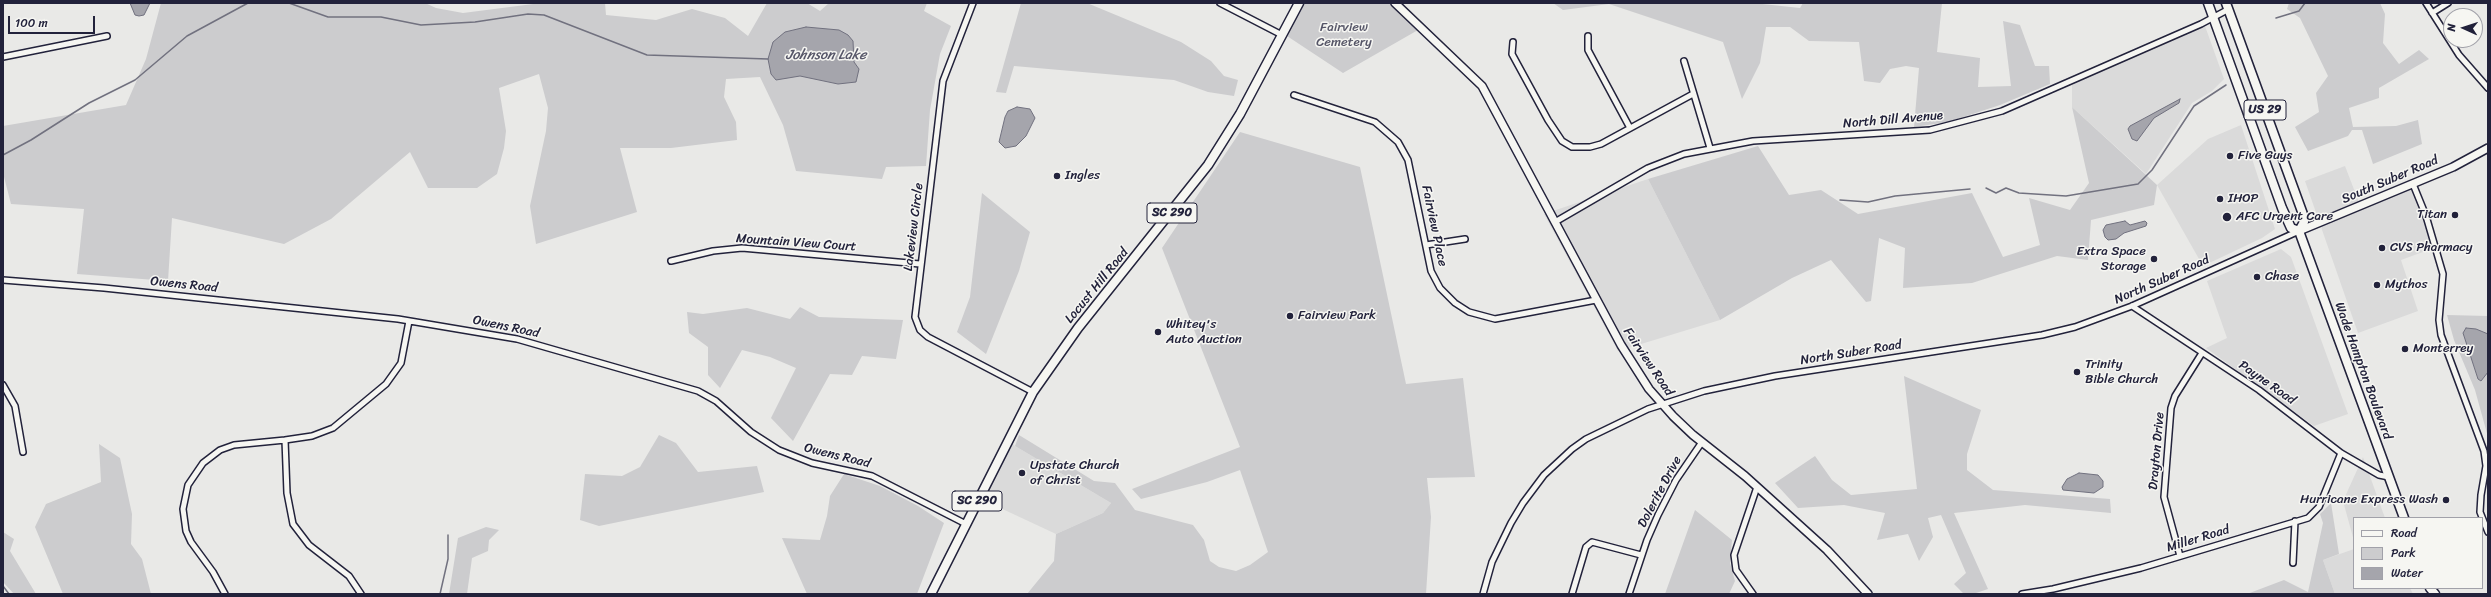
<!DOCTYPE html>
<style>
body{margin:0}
#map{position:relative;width:2491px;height:597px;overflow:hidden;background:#e9e9e7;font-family:Sriracha,sans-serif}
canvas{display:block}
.frame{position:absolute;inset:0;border:4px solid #22223b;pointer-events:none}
.legend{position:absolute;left:2353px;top:517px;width:130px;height:72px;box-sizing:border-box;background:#f6f6f2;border:1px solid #a1a1a9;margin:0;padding:5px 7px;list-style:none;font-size:12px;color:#22223b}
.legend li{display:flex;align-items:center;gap:8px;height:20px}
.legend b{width:20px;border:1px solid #a1a1a9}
.north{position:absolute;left:2443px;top:8px;width:40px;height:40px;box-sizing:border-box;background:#f6f6f2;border:1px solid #a1a1a9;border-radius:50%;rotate:273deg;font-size:11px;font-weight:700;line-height:16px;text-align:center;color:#22223b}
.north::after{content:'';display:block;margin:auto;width:14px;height:18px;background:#22223b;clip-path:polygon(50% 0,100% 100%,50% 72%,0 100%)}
.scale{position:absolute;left:8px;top:16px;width:87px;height:18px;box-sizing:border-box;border:2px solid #22223b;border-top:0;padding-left:5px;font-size:12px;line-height:14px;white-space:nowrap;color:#22223b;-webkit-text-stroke:3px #f6f6f2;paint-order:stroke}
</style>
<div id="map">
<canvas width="2491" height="597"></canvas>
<div class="frame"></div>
<ul class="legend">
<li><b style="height:5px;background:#f6f6f2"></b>Road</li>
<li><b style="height:11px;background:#ccccce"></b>Park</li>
<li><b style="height:11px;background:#a5a5ac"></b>Water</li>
</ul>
<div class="north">N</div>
<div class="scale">100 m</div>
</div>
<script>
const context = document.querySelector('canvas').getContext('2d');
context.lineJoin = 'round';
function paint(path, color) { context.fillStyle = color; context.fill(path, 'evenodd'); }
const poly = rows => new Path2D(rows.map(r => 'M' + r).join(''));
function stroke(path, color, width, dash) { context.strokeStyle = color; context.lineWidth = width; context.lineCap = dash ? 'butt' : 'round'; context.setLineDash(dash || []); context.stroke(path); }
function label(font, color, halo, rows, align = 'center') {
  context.font = font + ' Sriracha,sans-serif'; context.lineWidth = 3; context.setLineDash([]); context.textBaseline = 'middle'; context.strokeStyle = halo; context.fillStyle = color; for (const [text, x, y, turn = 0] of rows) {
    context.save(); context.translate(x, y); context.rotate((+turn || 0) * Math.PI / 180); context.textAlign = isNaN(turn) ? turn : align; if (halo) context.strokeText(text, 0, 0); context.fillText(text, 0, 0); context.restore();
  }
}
paint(poly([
 [2205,26,2224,79,2212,91,2192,103,2146,174,2072,107,2072,85,2101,70],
 [2241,125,2275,229,2262,238,2203,266,2157,185,2208,139],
 [2345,166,2360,205,2416,184,2439,246,2401,260,2418,311,2358,333,2305,181],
 [1648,179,1720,320,1618,351,1544,214],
 [2281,249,2291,257,2348,414,2314,426,2206,348,2227,338,2207,281],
 [1010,441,1015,446,1111,503,1103,513,1056,534,981,499],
 [2363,457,2385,518,2354,518,2354,541,2343,501],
 [2354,549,2354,588,2410,588,2413,594,2335,594,2323,560]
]), '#dadada');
paint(poly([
 [161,3,425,3,436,8,463,13,541,3,605,3,606,15,656,20,692,9,725,18,748,36,767,3,807,3,820,11,829,3,927,3,924,11,951,26,940,54,930,110,926,166,886,167,882,179,796,171,783,125,760,77,726,79,724,97,736,122,737,140,671,148,620,148,637,212,536,244,530,206,546,131,548,108,539,74,499,88,506,131,504,148,497,174,477,188,428,188,410,152,331,219,284,244,172,218,168,281,77,274,84,209,11,204,3,173,3,126,126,105,146,59],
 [1021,3,1087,3,1181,42,1211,61,1224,76,1238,80,1234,96,1208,92,1174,80,1014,66,1006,93,996,92],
 [1302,3,1390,3,1418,30,1343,73,1287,36],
 [1553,3,1753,3,1800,8,1803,3,1942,3,1937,52,1980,58,1978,87,2011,86,2003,21,2020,25,2035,66,2049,66,2050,84,2000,105,1948,122,1914,127,1919,68,1906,66,1890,69,1880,83,1864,81,1859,42,1809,41,1790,27,1766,27,1760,63,1742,99,1723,42,1609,4,1563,10],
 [2289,3,2380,3,2385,14,2383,43,2399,64,2419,50,2429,59,2379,88,2379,98,2349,108,2353,127,2396,126,2418,120,2422,144,2373,164,2362,130,2352,130,2348,136,2308,151,2295,127,2319,112,2316,93,2328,76,2300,18,2287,9],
 [2072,107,2157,185,2154,205,2091,220,2088,260,2057,256,1972,283,1903,288,1905,248,1879,238,1871,301,1866,302,1831,260,1792,278,1720,320,1648,179,1758,146,1789,195,1821,190,1858,214,1972,193,2003,257,2040,245,2029,198,2070,210,2089,183],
 [1240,132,1360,167,1406,384,1463,378,1475,477,1427,478,1431,517,1426,594,1027,594,1054,561,1056,534,1103,513,1111,503,1015,446,1019,435,1094,481,1115,483,1135,510,1193,525,1204,540,1210,561,1219,567,1236,571,1250,565,1268,552,1240,470,1207,482,1141,499,1132,489,1240,447,1162,248],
 [982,193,1030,232,1019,271,986,354,957,332,970,297],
 [800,307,819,317,903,320,896,359,862,356,852,375,830,374,793,441,771,418,796,368,770,357,742,350,720,388,708,375,708,347,689,333,687,312,703,314,747,308,790,319],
 [2447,315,2488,316,2488,437,2475,390,2454,340],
 [1904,376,1981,410,1967,454,1967,470,1993,490,2110,499,2111,513,2025,505,1954,513,1988,589,1973,594,1964,594,1954,584,1966,573,1941,515,1928,518,1933,537,1919,561,1908,534,1877,540,1885,513,1844,505,1798,508,1775,483,1815,456,1832,480,1851,495,1917,489],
 [659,435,676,443,698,472,757,466,764,492,599,526,580,520,585,474,622,476,640,467],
 [99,444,120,458,132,514,131,544,142,559,151,594,63,594,35,527,46,504,101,482],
 [844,474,880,486,918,506,944,523,917,594,807,594,782,538,820,540,827,516,830,496],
 [2331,503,2339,554,2323,560,2335,594,2247,594,2284,580,2308,592,2323,523,2320,514],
 [1695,510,1732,540,1730,563,1735,581,1729,594,1665,594],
 [486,527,499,530,489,540,488,551,472,558,467,594,449,594,458,538],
 [3,532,14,539,10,551,36,594,14,594,3,582]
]), '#ccccce');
const water = poly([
 [130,3,150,3,144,15,139,16,135,15,130,3],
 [806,27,839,30,848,35,853,41,854,62,859,69,856,82,838,84,800,76,776,80,771,74,768,59,773,42,785,32,806,27],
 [2180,99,2179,103,2154,118,2137,141,2132,139,2128,129,2130,126,2180,99],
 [1017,107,1030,109,1035,118,1026,136,1016,146,1005,148,999,142,1005,117,1008,111,1017,107],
 [2125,221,2130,225,2145,221,2147,223,2146,226,2124,233,2116,239,2108,240,2105,237,2103,230,2106,225,2125,221],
 [2466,328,2476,329,2488,334,2488,372,2481,381,2478,379,2463,333,2466,328],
 [2079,473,2098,475,2103,481,2103,487,2094,493,2063,490,2062,487,2067,479,2079,473]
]);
paint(water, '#a5a5ac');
stroke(water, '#71717f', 1);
stroke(poly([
 [289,3,328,17,381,17,421,25,475,22,528,14,544,15,647,55,768,59],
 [2276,18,2299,11,2305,3],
 [3,155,31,140,89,103,135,80,187,36,248,3],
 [1986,188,1996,193,2006,188,2019,193,2066,196,2138,184,2152,170,2194,106,2226,85],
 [1840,200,1868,202,1895,196,1970,189],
 [3,586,9,594],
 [440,594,448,559,448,535]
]), '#71717f', 1.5);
const street = poly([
 [973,3,943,81,915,317,920,330,928,337,1033,392],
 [1220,3,1282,35],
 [2426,3,2459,55,2488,88],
 [2432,13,2448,3],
 [1588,36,1588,50,1630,128],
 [1513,42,1512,54,1548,120,1562,141,1572,147,1590,147,1601,144,1693,94],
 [3,57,107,36],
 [1684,61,1710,148],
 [1294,95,1375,122,1398,142,1408,160,1431,271,1440,288,1455,303,1469,312,1495,319,1596,300],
 [2413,184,2426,216,2443,274,2439,320,2441,335,2484,451,2486,466,2481,495,2480,512,2488,532],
 [1555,222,1648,168,1684,154,1753,141,1930,130,2002,111,2201,24,2229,9],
 [1426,245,1465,239],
 [671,261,713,251,742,248,920,264],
 [3,280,104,288,398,319,517,339,698,391,716,401,751,432,779,450,812,463,872,476,966,524],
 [2132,306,2259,390,2341,453,2379,475,2389,477],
 [3,385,15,406,23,452],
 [285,440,312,436,333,428,386,384,401,363,409,321],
 [2180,556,2164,497,2171,408,2175,396,2202,353],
 [2293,563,2295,521],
 [225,594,213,572,191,542,186,531,183,509,188,485,203,463,220,450,234,445,285,440,287,493,293,524,309,545,349,576,361,594],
 [1483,594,1492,562,1511,523,1523,503,1544,475,1572,449,1586,439,1648,409,1704,391,1775,376,2042,335,2075,327,2132,306,2299,231],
 [1572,594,1586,547,1592,542,1641,555],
 [1629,594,1647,540,1658,515,1676,480,1702,442],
 [1753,594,1736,570,1734,555,1757,487],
 [2022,594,2053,589,2141,568,2308,518,2319,507,2341,453]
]);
const secondary = poly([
 [1395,3,1482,86,1621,345,1649,389,1673,416,1693,435,1745,476,1827,550,1868,594],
 [2299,231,2453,167,2488,148]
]);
const primary = poly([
 [2208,3,2282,208,2291,228,2299,231],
 [2226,3,2304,217,2304,222,2299,231],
 [2299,231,2404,518],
 [2430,588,2435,594],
 [931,594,1033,392,1078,328,1208,165,1240,114,1299,3]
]);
stroke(street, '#22223b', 8);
stroke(secondary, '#22223b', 10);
stroke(primary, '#22223b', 11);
stroke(street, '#f6f6f2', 5);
stroke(secondary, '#f6f6f2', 7);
stroke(primary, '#f6f6f2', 8);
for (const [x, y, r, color] of [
 [2230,156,4,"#22223b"],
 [1057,176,4,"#22223b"],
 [2220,199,4,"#22223b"],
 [2455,215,4,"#22223b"],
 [2227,217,5,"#22223b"],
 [2382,248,4,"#22223b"],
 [2154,259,4,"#22223b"],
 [2257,277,4,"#22223b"],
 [2377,285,4,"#22223b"],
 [1290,316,4,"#22223b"],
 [1158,332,4,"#22223b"],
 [2405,349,4,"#22223b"],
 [2077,372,4,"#22223b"],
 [1022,473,4,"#22223b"],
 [2446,500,4,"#22223b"]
]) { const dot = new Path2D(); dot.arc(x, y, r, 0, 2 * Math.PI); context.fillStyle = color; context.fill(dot); stroke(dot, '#f6f6f2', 1.5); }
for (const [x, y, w] of [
 [2265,110,42],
 [1172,213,50],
 [977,501,50]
]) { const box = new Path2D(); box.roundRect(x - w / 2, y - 10, w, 20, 3); context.fillStyle = '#f6f6f2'; context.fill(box); stroke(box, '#22223b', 1); }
label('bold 12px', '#22223b', null, [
 ["US 29",2265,110],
 ["SC 290",1172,213],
 ["SC 290",977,501]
]);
label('13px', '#555567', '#f6f6f2', [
 ["Fairview",1344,28],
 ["Cemetery",1344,43]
]);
label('13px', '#22223b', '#f6f6f2', [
 ["North Dill Avenue",1893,120,-5],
 ["South Suber Road",2390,180,-23],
 ["Fairview Place",1434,226,78],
 ["Lakeview Circle",914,227,-83],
 ["Mountain View Court",796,243,4],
 ["North Suber Road",2162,280,-24],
 ["Owens Road",184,285,6],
 ["Locust Hill Road",1097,286,-51],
 ["Owens Road",506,327,12],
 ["North Suber Road",1851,353,-9],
 ["Fairview Road",1648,362,56],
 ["Wade Hampton Boulevard",2363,371,70],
 ["Payne Road",2267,383,35],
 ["Drayton Drive",2157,451,-85],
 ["Owens Road",837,456,14],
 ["Dolerite Drive",1660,492,-62],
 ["Miller Road",2198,539,-17]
]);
label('13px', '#22223b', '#f6f6f2', [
 ["Five Guys",2238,156],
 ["Ingles",1065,176],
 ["IHOP",2228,199],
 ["Titan",2447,215,"right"],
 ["AFC Urgent Care",2236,217],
 ["CVS Pharmacy",2390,248],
 ["Extra Space",2146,252,"right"],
 ["Storage",2146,267,"right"],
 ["Chase",2265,277],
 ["Mythos",2385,285],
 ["Fairview Park",1298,316],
 ["Whitey's",1166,325],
 ["Auto Auction",1166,340],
 ["Monterrey",2413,349],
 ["Trinity",2085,365],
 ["Bible Church",2085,380],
 ["Upstate Church",1030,466],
 ["of Christ",1030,481],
 ["Hurricane Express Wash",2438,500,"right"]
], 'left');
label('italic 14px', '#565668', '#f6f6f2', [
 ["Johnson Lake",826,55]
]);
</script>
